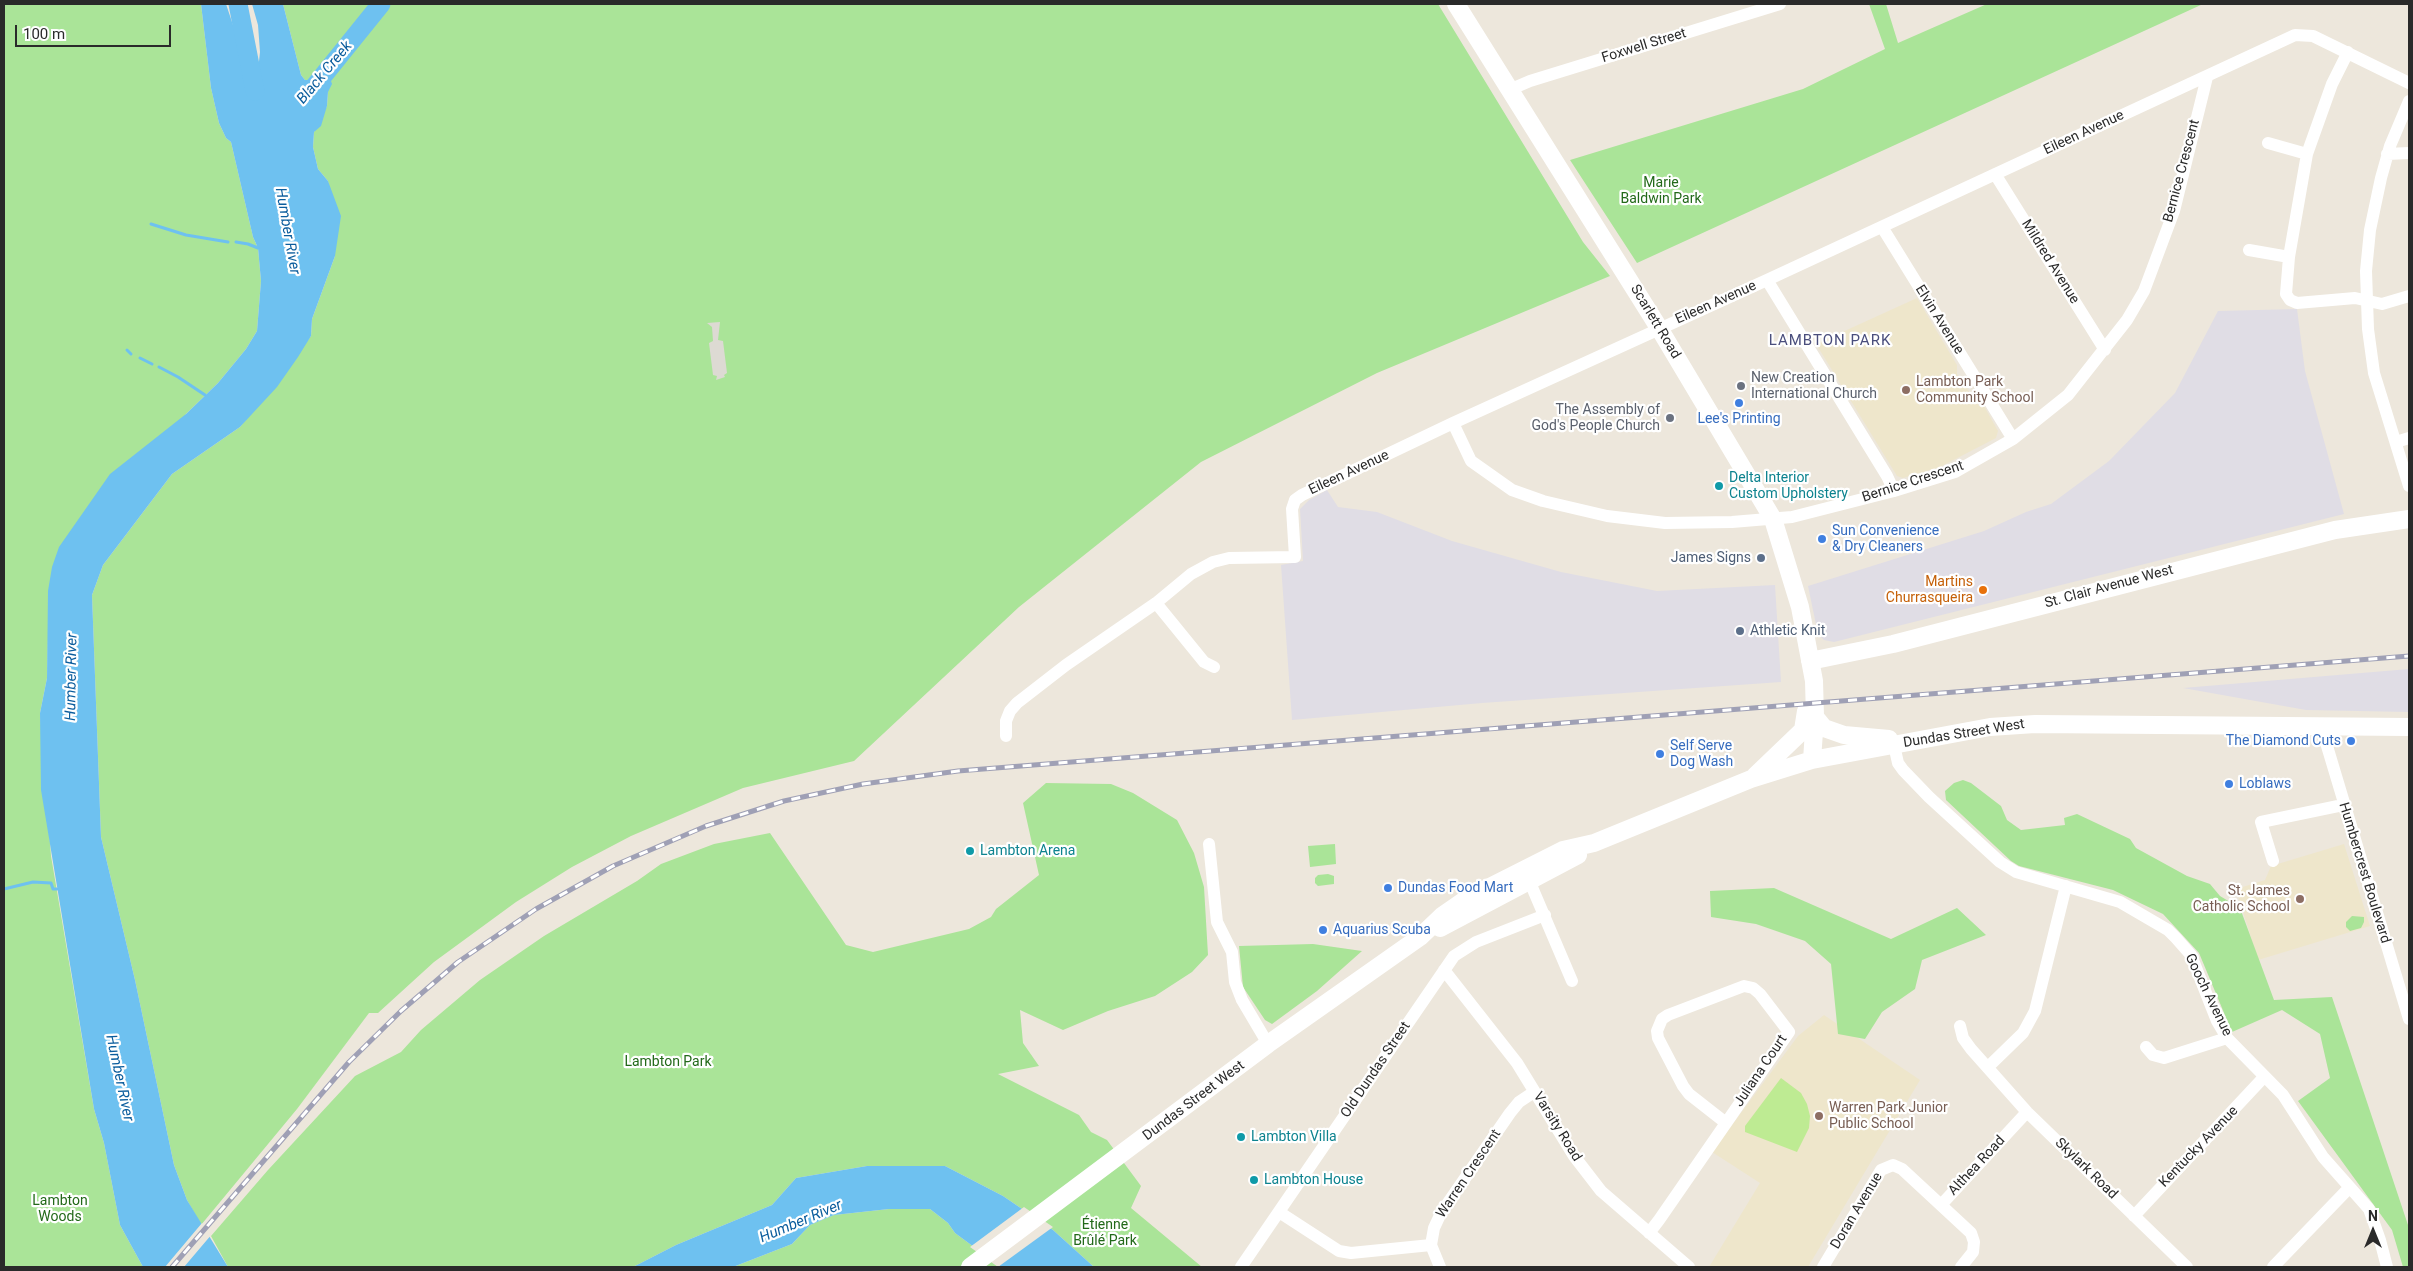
<!DOCTYPE html>
<meta charset="utf-8">
<style>
body{margin:0}
#map{position:relative;width:2413px;height:1271px;overflow:hidden;background:#ede7dc;font-family:Roboto,sans-serif}
canvas{display:block}
.frame{position:absolute;inset:0;border:5px solid #2a2a2a;pointer-events:none}
.north{position:absolute;left:2348px;top:1206px;width:50px;height:50px;-webkit-text-stroke:4px #fff;paint-order:stroke;rotate:0deg;font-size:14px;font-weight:700;line-height:20px;text-align:center;color:#2a2a2a}
.north::after{content:'';display:block;margin:auto;width:18px;height:22px;background:#2a2a2a;clip-path:polygon(50% 0,100% 100%,50% 72%,0 100%)}
.scale{position:absolute;left:15px;top:25px;width:156px;height:22px;box-sizing:border-box;border:2px solid #2a2a2a;border-top:0;padding-left:6px;font-size:15px;line-height:18px;white-space:nowrap;color:#2a2a2a;-webkit-text-stroke:4px #fff;paint-order:stroke}
</style>
<div id="map">
<canvas width="2413" height="1271"></canvas>
<div class="frame"></div>
<div class="north">N</div>
<div class="scale">100 m</div>
</div>
<script>
const context = document.querySelector('canvas').getContext('2d');
context.lineJoin = 'round';
function paint(path, color) { context.fillStyle = color; context.fill(path, 'evenodd'); }
const poly = rows => new Path2D(rows.map(r => 'M' + r).join(''));
function stroke(path, color, width, dash) { context.strokeStyle = color; context.lineWidth = width; context.lineCap = dash ? 'butt' : 'round'; context.setLineDash(dash || []); context.stroke(path); }
function label(font, color, halo, rows, align = 'center') {
  context.font = font + ' Roboto,sans-serif'; context.lineWidth = 4.5; context.setLineDash([]); context.textBaseline = 'middle'; context.strokeStyle = halo; context.fillStyle = color; for (const [text, x, y, turn = 0] of rows) {
    context.save(); context.translate(x, y); context.rotate((+turn || 0) * Math.PI / 180); context.textAlign = isNaN(turn) ? turn : align; if (halo) context.strokeText(text, 0, 0); context.fillText(text, 0, 0); context.restore();
  }
}
paint(poly([
 [2297,309,2305,371,2344,514,1834,642,1824,640,1818,634,1808,586,1984,531,2026,512,2051,504,2109,461,2175,393,2218,311],
 [1327,490,1338,507,1377,512,1452,541,1561,572,1657,591,1775,585,1781,682,1482,703,1292,720,1281,565,1303,561,1300,509,1309,500],
 [2409,669,2409,712,2306,710,2183,688]
]), '#e0dde5');
paint(poly([
 [1917,298,1957,365,1957,374,1979,406,1984,406,1998,431,1996,438,1940,467,1903,478,1897,476,1816,344],
 [2344,844,2370,926,2258,960,2236,889,2265,880,2271,866],
 [1824,1015,1920,1080,1808,1267,1709,1267,1760,1183,1712,1152,1798,1036]
]), '#eee6cb');
paint(poly([
 [4,4,201,4,211,88,219,123,226,138,231,142,253,237,258,248,261,281,257,331,246,349,218,383,186,414,48,639,47,678,40,713,51,856,94,1109,104,1143,120,1225,143,1267,4,1267],
 [283,4,1438,4,1583,242,1610,276,1377,373,1201,462,1019,607,854,761,743,788,631,836,572,867,516,902,434,962,378,1013,369,1013,297,1109,201,1225,187,1200,174,1165,135,980,101,837,92,595,103,565,172,474,240,427,311,336,312,319,335,256,328,181,318,169,313,147,314,132,327,106,328,92,314,72,308,80,305,80,301,75],
 [1869,4,1886,4,1898,43,1987,4,2203,4,1637,263,1570,160,1803,89,1885,49],
 [1963,780,1971,783,2001,806,2007,820,2021,830,2065,825,2064,818,2077,814,2130,839,2136,848,2187,876,2210,884,2220,896,2240,908,2274,1000,2332,997,2409,1228,2409,1267,2403,1267,2392,1230,2298,1101,2330,1078,2320,1034,2282,1010,2232,1032,2199,953,2163,914,2113,890,2019,866,2011,861,1946,800,1945,791,1954,783],
 [1046,783,1111,784,1133,793,1177,820,1194,853,1204,887,1208,955,1192,972,1155,996,1108,1011,1063,1030,1020,1010,1023,1043,1039,1066,998,1074,1079,1115,1091,1132,1107,1140,1141,1186,1131,1208,1202,1267,1094,1267,1053,1230,1003,1196,945,1166,867,1166,796,1178,772,1205,676,1245,633,1267,228,1267,211,1236,268,1170,355,1076,401,1052,421,1030,480,980,544,936,637,881,661,864,714,844,770,833,846,945,873,952,969,929,991,917,996,909,1039,875,1023,803],
 [1335,844,1336,864,1310,867,1308,846],
 [1328,874,1334,876,1334,884,1318,886,1315,883,1315,878,1318,875],
 [1774,888,1891,939,1957,908,1986,935,1922,960,1915,989,1882,1012,1865,1039,1838,1034,1831,964,1805,941,1756,924,1711,917,1710,891],
 [2352,916,2364,917,2364,922,2361,928,2350,931,2346,927,2346,922],
 [1313,944,1362,951,1317,991,1272,1024,1265,1020,1243,987,1239,946],
 [889,1209,930,1209,948,1223,955,1233,1001,1267,733,1267,792,1244,810,1225,834,1215]
]), '#aae498');
paint(poly([
 [1781,1078,1801,1093,1807,1104,1810,1116,1809,1128,1797,1152,1745,1132,1745,1126]
]), '#beeb93');
paint(poly([
 [720,322,718,340,723,341,727,373,724,375,725,377,716,380,717,376,713,375,709,343,713,341,712,327,707,323]
]), '#dddad3');
paint(poly([
 [201,4,226,4,242,52,257,80,260,52,258,25,252,4,283,4,301,75,305,80,308,80,318,70,330,78,332,84,328,92,327,106,321,126,314,132,313,147,318,169,328,181,341,216,335,256,312,319,311,336,298,357,277,387,240,427,172,474,103,565,92,595,101,837,135,980,174,1165,187,1200,228,1267,143,1267,120,1225,104,1143,94,1109,41,790,40,713,47,678,48,591,52,567,59,547,110,474,186,414,218,383,246,349,257,331,261,281,258,248,253,237,231,142,226,138,219,123,211,88],
 [867,1166,945,1166,1003,1196,1053,1230,1094,1267,1001,1267,955,1233,948,1223,930,1209,889,1209,834,1215,810,1225,792,1244,733,1267,633,1267,676,1245,772,1205,796,1178]
]), '#6ec1f0');
paint(poly([
 [1024,1207,1053,1227,998,1267,970,1247],
 [202,1223,212,1234,184,1267,165,1267]
]), '#ede7dc');
stroke(poly([
 [151,224,186,235,228,242],
 [236,242,248,244,258,248],
 [127,350,131,354],
 [140,358,152,364],
 [159,367,178,377,205,395],
 [4,889,33,882,51,883,53,889,57,889]
]), '#6ec1f0', 3);
stroke(poly([
 [238,4,255,91],
 [310,92,381,4]
]), '#6ec1f0', 19);
stroke(poly([
 [2348,52,2332,84,2307,154,2289,257,2286,294,2290,300,2297,303,2355,298,2382,304,2409,296],
 [1509,90,1530,81,1780,4],
 [2409,101,2390,146,2381,178,2370,230,2366,271,2368,329,2374,373,2409,486],
 [2268,143,2307,154],
 [2387,154,2409,153],
 [1995,174,2105,350],
 [1882,227,2013,439],
 [2249,250,2289,257],
 [1767,280,1887,476,1894,491],
 [1453,423,1471,461,1512,490,1543,501,1607,516,1665,523,1732,522,1792,517,1894,491,1955,472,2013,439,2068,395,2127,320,2144,291,2174,211,2207,77],
 [2396,442,2409,438],
 [1156,603,1204,662,1214,667],
 [2321,726,2409,1019],
 [1006,736,1006,721,1010,711,1017,703,1066,665,1156,603,1191,574,1213,562,1229,558,1295,557,1292,509,1295,500,1302,495,1453,423,1767,280,2295,35,2313,36,2409,83],
 [1894,745,1898,763,1903,770,1929,797,2000,862,2016,872,2120,902,2168,930,2176,938,2191,955,2217,1021,2227,1038,2283,1095,2323,1157,2369,1209,2380,1240,2387,1267],
 [1209,844,1217,922,1232,952,1235,982,1242,1000,1268,1044],
 [2273,861,2261,822,2343,805],
 [1526,873,1572,981],
 [1444,970,1517,1063,1574,1156,1601,1191,1689,1267],
 [1960,1026,1963,1038,1971,1049,2027,1112,2187,1267],
 [2146,1047,2153,1055,2164,1058,2227,1038],
 [1988,1067,2023,1033,2035,1011,2066,886],
 [1941,1205,2027,1112],
 [1279,1212,1339,1251,1351,1253,1431,1245],
 [2134,1216,2264,1077],
 [1649,1233,1659,1220,1789,1032,1760,994,1753,988,1744,986,1668,1015,1662,1019,1657,1031,1658,1038,1683,1086,1689,1094,1726,1123],
 [1241,1267,1454,956,1476,942,1545,915],
 [1440,1267,1431,1245,1434,1228,1441,1213,1510,1113,1519,1102,1534,1092],
 [1823,1267,1881,1170,1893,1165,1902,1169,1971,1233,1974,1242,1973,1252,1961,1267],
 [2273,1267,2349,1188]
]), '#fff', 12);
stroke(poly([
 [1456,4,1659,328,1773,519,1800,607,1814,681,1815,717,1812,760],
 [1810,661,1893,644,2335,530,2409,519],
 [1815,717,1824,728,1844,735,1889,739],
 [1755,776,1803,730,1806,711],
 [1440,928,1578,855],
 [970,1267,1268,1044,1420,937,1442,916,1468,898,1563,850,1594,843,1751,779,1812,760,1990,727,2035,724,2409,727]
]), '#fff', 18);
const rail = poly([
 [172,1267,349,1062,401,1011,458,962,536,909,613,866,706,826,784,801,863,784,958,771,2409,656]
]);
stroke(rail, '#9fa0b5', 5);
stroke(rail, '#fff', 3, [9]);
for (const [x, y, r, color] of [
 [1741,386,5,"#6b7280"],
 [1906,390,5,"#8d6e63"],
 [1739,403,5,"#3f7fe0"],
 [1670,418,5,"#6b7280"],
 [1719,486,5,"#0f9aa8"],
 [1822,539,5,"#3f7fe0"],
 [1761,558,5,"#5c6f8a"],
 [1983,590,5,"#e8710a"],
 [1740,631,5,"#5c6f8a"],
 [2351,741,5,"#3f7fe0"],
 [1660,754,5,"#3f7fe0"],
 [2229,784,5,"#3f7fe0"],
 [970,851,5,"#0f9aa8"],
 [1388,888,5,"#3f7fe0"],
 [2300,899,5,"#8d6e63"],
 [1323,930,5,"#3f7fe0"],
 [1819,1116,5,"#8d6e63"],
 [1241,1137,5,"#0f9aa8"],
 [1254,1180,5,"#0f9aa8"]
]) { const dot = new Path2D(); dot.arc(x, y, r, 0, 2 * Math.PI); context.fillStyle = color; context.fill(dot); stroke(dot, '#fff', 2); }
label('14px', '#2a2a2a', '#fff', [
 ["Foxwell Street",1644,46,-17],
 ["Eileen Avenue",2084,133,-25],
 ["Bernice Crescent",2182,171,-75],
 ["Mildred Avenue",2050,262,58],
 ["Eileen Avenue",1716,303,-24],
 ["Elvin Avenue",1939,320,58],
 ["Scarlett Road",1655,322,59],
 ["Eileen Avenue",1349,473,-25],
 ["Bernice Crescent",1913,482,-18],
 ["St. Clair Avenue West",2109,587,-15],
 ["Dundas Street West",1964,734,-9],
 ["Humbercrest Boulevard",2364,873,73],
 ["Gooch Avenue",2208,995,64],
 ["Old Dundas Street",1376,1070,-56],
 ["Juliana Court",1761,1071,-56],
 ["Dundas Street West",1194,1101,-37],
 ["Varsity Road",1557,1127,58],
 ["Kentucky Avenue",2199,1147,-46],
 ["Althea Road",1977,1166,-47],
 ["Skylark Road",2086,1169,44],
 ["Warren Crescent",1469,1174,-56],
 ["Doran Avenue",1857,1211,-59]
]);
label('14px', '#226919', '#fff', [
 ["Marie",1661,183],
 ["Baldwin Park",1661,199],
 ["Lambton Park",668,1062],
 ["Lambton",60,1201],
 ["Woods",60,1217],
 ["Étienne",1105,1225],
 ["Brûlé Park",1105,1241]
]);
label('14px', '#5b616d', '#fff', [
 ["New Creation",1751,378],
 ["International Church",1751,394],
 ["The Assembly of",1660,410,"right"],
 ["God's People Church",1660,426,"right"]
], 'left');
label('14px', '#785e54', '#fff', [
 ["Lambton Park",1916,382],
 ["Community School",1916,398],
 ["St. James",2290,891,"right"],
 ["Catholic School",2290,907,"right"],
 ["Warren Park Junior",1829,1108],
 ["Public School",1829,1124]
], 'left');
label('14px', '#366cbe', '#fff', [
 ["Lee's Printing",1739,419,"center"],
 ["Sun Convenience",1832,531],
 ["& Dry Cleaners",1832,547],
 ["The Diamond Cuts",2341,741,"right"],
 ["Self Serve",1670,746],
 ["Dog Wash",1670,762],
 ["Loblaws",2239,784],
 ["Dundas Food Mart",1398,888],
 ["Aquarius Scuba",1333,930]
], 'left');
label('14px', '#0d838f', '#fff', [
 ["Delta Interior",1729,478],
 ["Custom Upholstery",1729,494],
 ["Lambton Arena",980,851],
 ["Lambton Villa",1251,1137],
 ["Lambton House",1264,1180]
], 'left');
label('14px', '#4e5e75', '#fff', [
 ["James Signs",1751,558],
 ["Athletic Knit",1750,631,"left"]
], 'right');
label('14px', '#c56008', '#fff', [
 ["Martins",1973,582],
 ["Churrasqueira",1973,598]
], 'right');
label('italic 15px', '#0b5d9d', '#fff', [
 ["Black Creek",325,73,-50],
 ["Humber River",287,231,80],
 ["Humber River",72,677,-89],
 ["Humber River",119,1078,78],
 ["Humber River",801,1222,-23]
]);
context.letterSpacing = '1px';
label('15px', '#4a4e7c', '#fff', [
 ["LAMBTON PARK",1830,341]
]);
context.letterSpacing = '0px';
</script>
